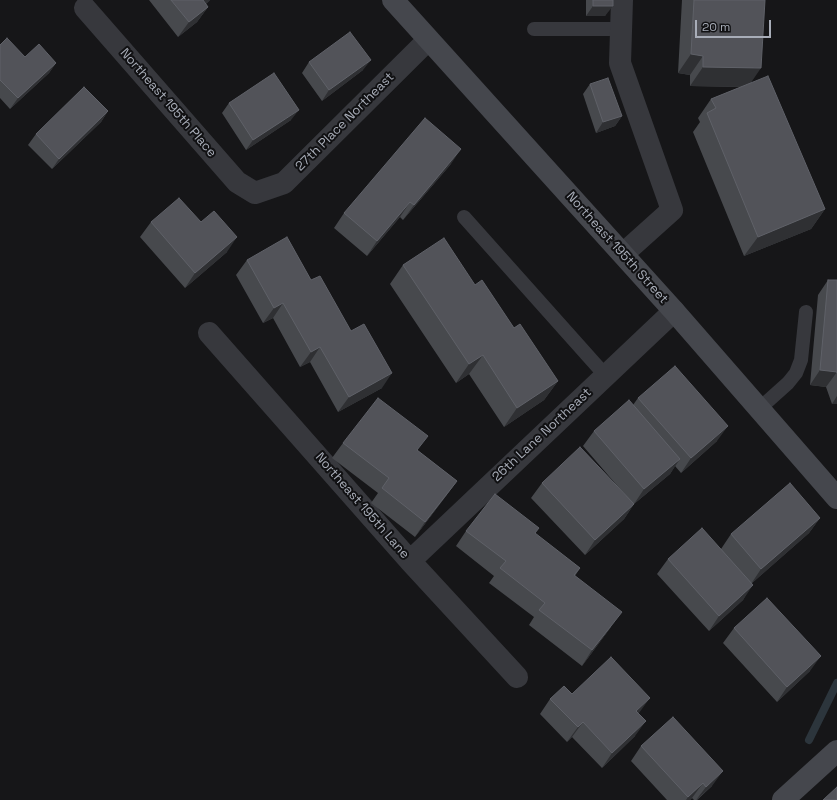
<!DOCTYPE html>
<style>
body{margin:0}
#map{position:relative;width:837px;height:800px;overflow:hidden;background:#161618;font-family:"Space Grotesk",sans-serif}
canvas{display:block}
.scale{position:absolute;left:695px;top:20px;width:76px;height:18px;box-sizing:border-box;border:2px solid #a8adb8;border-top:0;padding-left:5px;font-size:12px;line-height:14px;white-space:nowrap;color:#a8adb8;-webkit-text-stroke:3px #111113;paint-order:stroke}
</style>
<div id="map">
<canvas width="837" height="800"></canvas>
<div class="scale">20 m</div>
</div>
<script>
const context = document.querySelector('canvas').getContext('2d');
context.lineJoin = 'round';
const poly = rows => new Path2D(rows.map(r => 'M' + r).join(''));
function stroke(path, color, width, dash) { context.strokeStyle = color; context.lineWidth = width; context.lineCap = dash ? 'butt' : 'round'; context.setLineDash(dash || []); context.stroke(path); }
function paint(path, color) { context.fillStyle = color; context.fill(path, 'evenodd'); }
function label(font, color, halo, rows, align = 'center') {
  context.font = font + ' "Space Grotesk",sans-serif'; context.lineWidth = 4; context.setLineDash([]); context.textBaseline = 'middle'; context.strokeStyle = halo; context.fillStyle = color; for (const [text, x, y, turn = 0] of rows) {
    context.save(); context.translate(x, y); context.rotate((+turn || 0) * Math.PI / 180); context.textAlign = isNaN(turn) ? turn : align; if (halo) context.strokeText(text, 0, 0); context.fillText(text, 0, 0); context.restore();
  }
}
stroke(poly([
 [809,740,837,683]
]), '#2c353c', 8);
stroke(poly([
 [534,29,621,29],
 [464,217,605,375],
 [759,409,788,383,796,373,801,360,806,312]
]), '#37383d', 14);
stroke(poly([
 [622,0,620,63,672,210,623,254],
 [85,8,237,182,255,193,284,183,428,40],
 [209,333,410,561,517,677],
 [410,561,674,311]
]), '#37383d', 22);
stroke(poly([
 [393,0,674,311,837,498],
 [783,800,837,751]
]), '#45474d', 22);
paint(poly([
 [149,0,210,0,206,4,208,7,197,22,178,37],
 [586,0,613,0,605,16,586,16],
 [682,0,765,0,751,83,825,209,811,229,744,256,693,132,700,122,698,118,711,99,741,87,690,86,690,75,678,73],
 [0,45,25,57,56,63,49,73,10,109,0,98],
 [309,62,363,70,322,101,302,73],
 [590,84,622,116,615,126,596,133,583,94],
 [229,103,291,120,246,150,222,113],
 [108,111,101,122,52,169,28,145,36,134],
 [451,164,403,220,400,217,367,256,334,228,344,213],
 [151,222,201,222,227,252,185,288,140,237],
 [247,260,311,280,382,388,338,412,310,362,300,367,273,318,263,323,236,275],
 [403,265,475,285,514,328,558,381,544,400,504,427,469,374,456,383,390,284],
 [828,280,837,280,837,404,832,404,826,387,810,385,818,295],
 [638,398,717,441,681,473,675,466,670,474,634,504,624,519,585,555,531,498,542,483,626,496,583,446,594,431,633,405],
 [343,443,418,451,457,481,446,496,415,537,371,503,378,493,332,458],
 [820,518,809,533,752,583,743,600,709,631,657,574,668,559,721,549,731,534],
 [466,531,535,534,580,568,575,576,611,627,582,666,529,625,534,617,489,583,494,576,456,546],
 [734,628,810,671,777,702,723,643],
 [572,694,639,714,635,736,602,768,572,737,567,742,540,714,550,699],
 [641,746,712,786,697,800,694,800,692,798,690,800,667,800,631,761]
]), '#47494d');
paint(poly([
 [202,0,210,0,192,15],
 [593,6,613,6,605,16,586,16],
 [208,7,197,22,178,37,189,22],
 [691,54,703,56,690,75,678,73],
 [371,60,363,70,322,101,329,90],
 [56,63,49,73,10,109,18,98],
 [703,67,761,68,748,87,690,86],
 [299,110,291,120,246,150,253,140],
 [108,111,101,122,52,169,59,159],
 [622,116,615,126,596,133,603,122],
 [461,149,451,164,403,220,414,205],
 [410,202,400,217,367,256,377,241],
 [825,209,811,229,744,256,758,237],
 [237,237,227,252,185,288,195,273],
 [283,303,273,318,263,323,274,308],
 [320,347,310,362,300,367,311,352],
 [483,355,469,374,456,383,469,364],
 [820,370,837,372,826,387,810,385],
 [392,373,382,388,338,412,349,397],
 [558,381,544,400,504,427,517,408],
 [837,396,837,404,832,404],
 [728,426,717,441,681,473,691,458],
 [680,459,670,474,634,504,644,489],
 [457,481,446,496,415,537,425,522],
 [634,504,624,519,585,555,595,540],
 [820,518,809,533,751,584,761,569],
 [753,585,743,600,709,631,719,616],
 [622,612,611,627,582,666,592,650],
 [821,656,810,671,777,702,787,687],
 [650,698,639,713,626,726,636,711],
 [646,721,635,736,602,768,612,753],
 [583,722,572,737,567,742,578,727],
 [723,771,712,786,696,800,706,787],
 [703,783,692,798,690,800,686,800,688,797]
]), '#2f3033');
const building = poly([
 [171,0,203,0,208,7,189,22,171,0],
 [593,0,613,0,613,6,593,6,593,0],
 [694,0,765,0,761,68,703,67,703,56,691,54,694,0],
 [350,32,371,60,329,90,309,62,350,32],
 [7,38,25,57,39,44,56,63,18,98,0,80,0,45,7,38],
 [274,73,299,110,253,140,229,103,274,73],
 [768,76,825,209,758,237,707,113,716,108,711,99,768,76],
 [608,78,622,116,603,122,590,84,608,78],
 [84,87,108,111,59,159,36,134,84,87],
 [425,118,461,149,414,205,410,202,377,241,344,213,425,118],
 [179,198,201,222,214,211,237,237,195,273,151,222,179,198],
 [287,237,311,280,320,276,351,331,364,324,392,373,349,397,320,347,311,352,283,303,274,308,247,260,287,237],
 [444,238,475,285,482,280,514,328,520,324,558,381,517,408,483,355,469,364,403,265,444,238],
 [828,280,837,280,837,373,837,372,820,370,828,280],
 [675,366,728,426,691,458,638,398,675,366],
 [378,398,428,436,417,450,457,481,425,522,382,488,389,478,343,443,378,398],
 [629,400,680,459,644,489,594,431,629,400],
 [580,447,634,504,595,540,542,483,580,447],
 [790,483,820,518,761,569,731,534,790,483],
 [495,494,539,528,535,533,580,568,574,575,622,612,592,650,539,610,545,603,500,568,506,561,466,531,495,494],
 [702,528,753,585,719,616,668,559,702,528],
 [767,598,821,656,787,687,734,628,767,598],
 [611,657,650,698,636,711,646,721,612,753,583,722,578,727,550,699,564,686,572,694,611,657],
 [673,717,723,771,706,787,703,783,688,797,641,746,673,717],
 [837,787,837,800,823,800,837,787]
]);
paint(building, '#525359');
stroke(building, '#5f6168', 1);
label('13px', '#a8adb8', '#111113', [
 ["Northeast 195th Place",168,103,49],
 ["27th Place Northeast",345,122,-45],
 ["Northeast 195th Street",617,248,48],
 ["26th Lane Northeast",542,435,-43],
 ["Northeast 195th Lane",362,506,49]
]);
</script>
